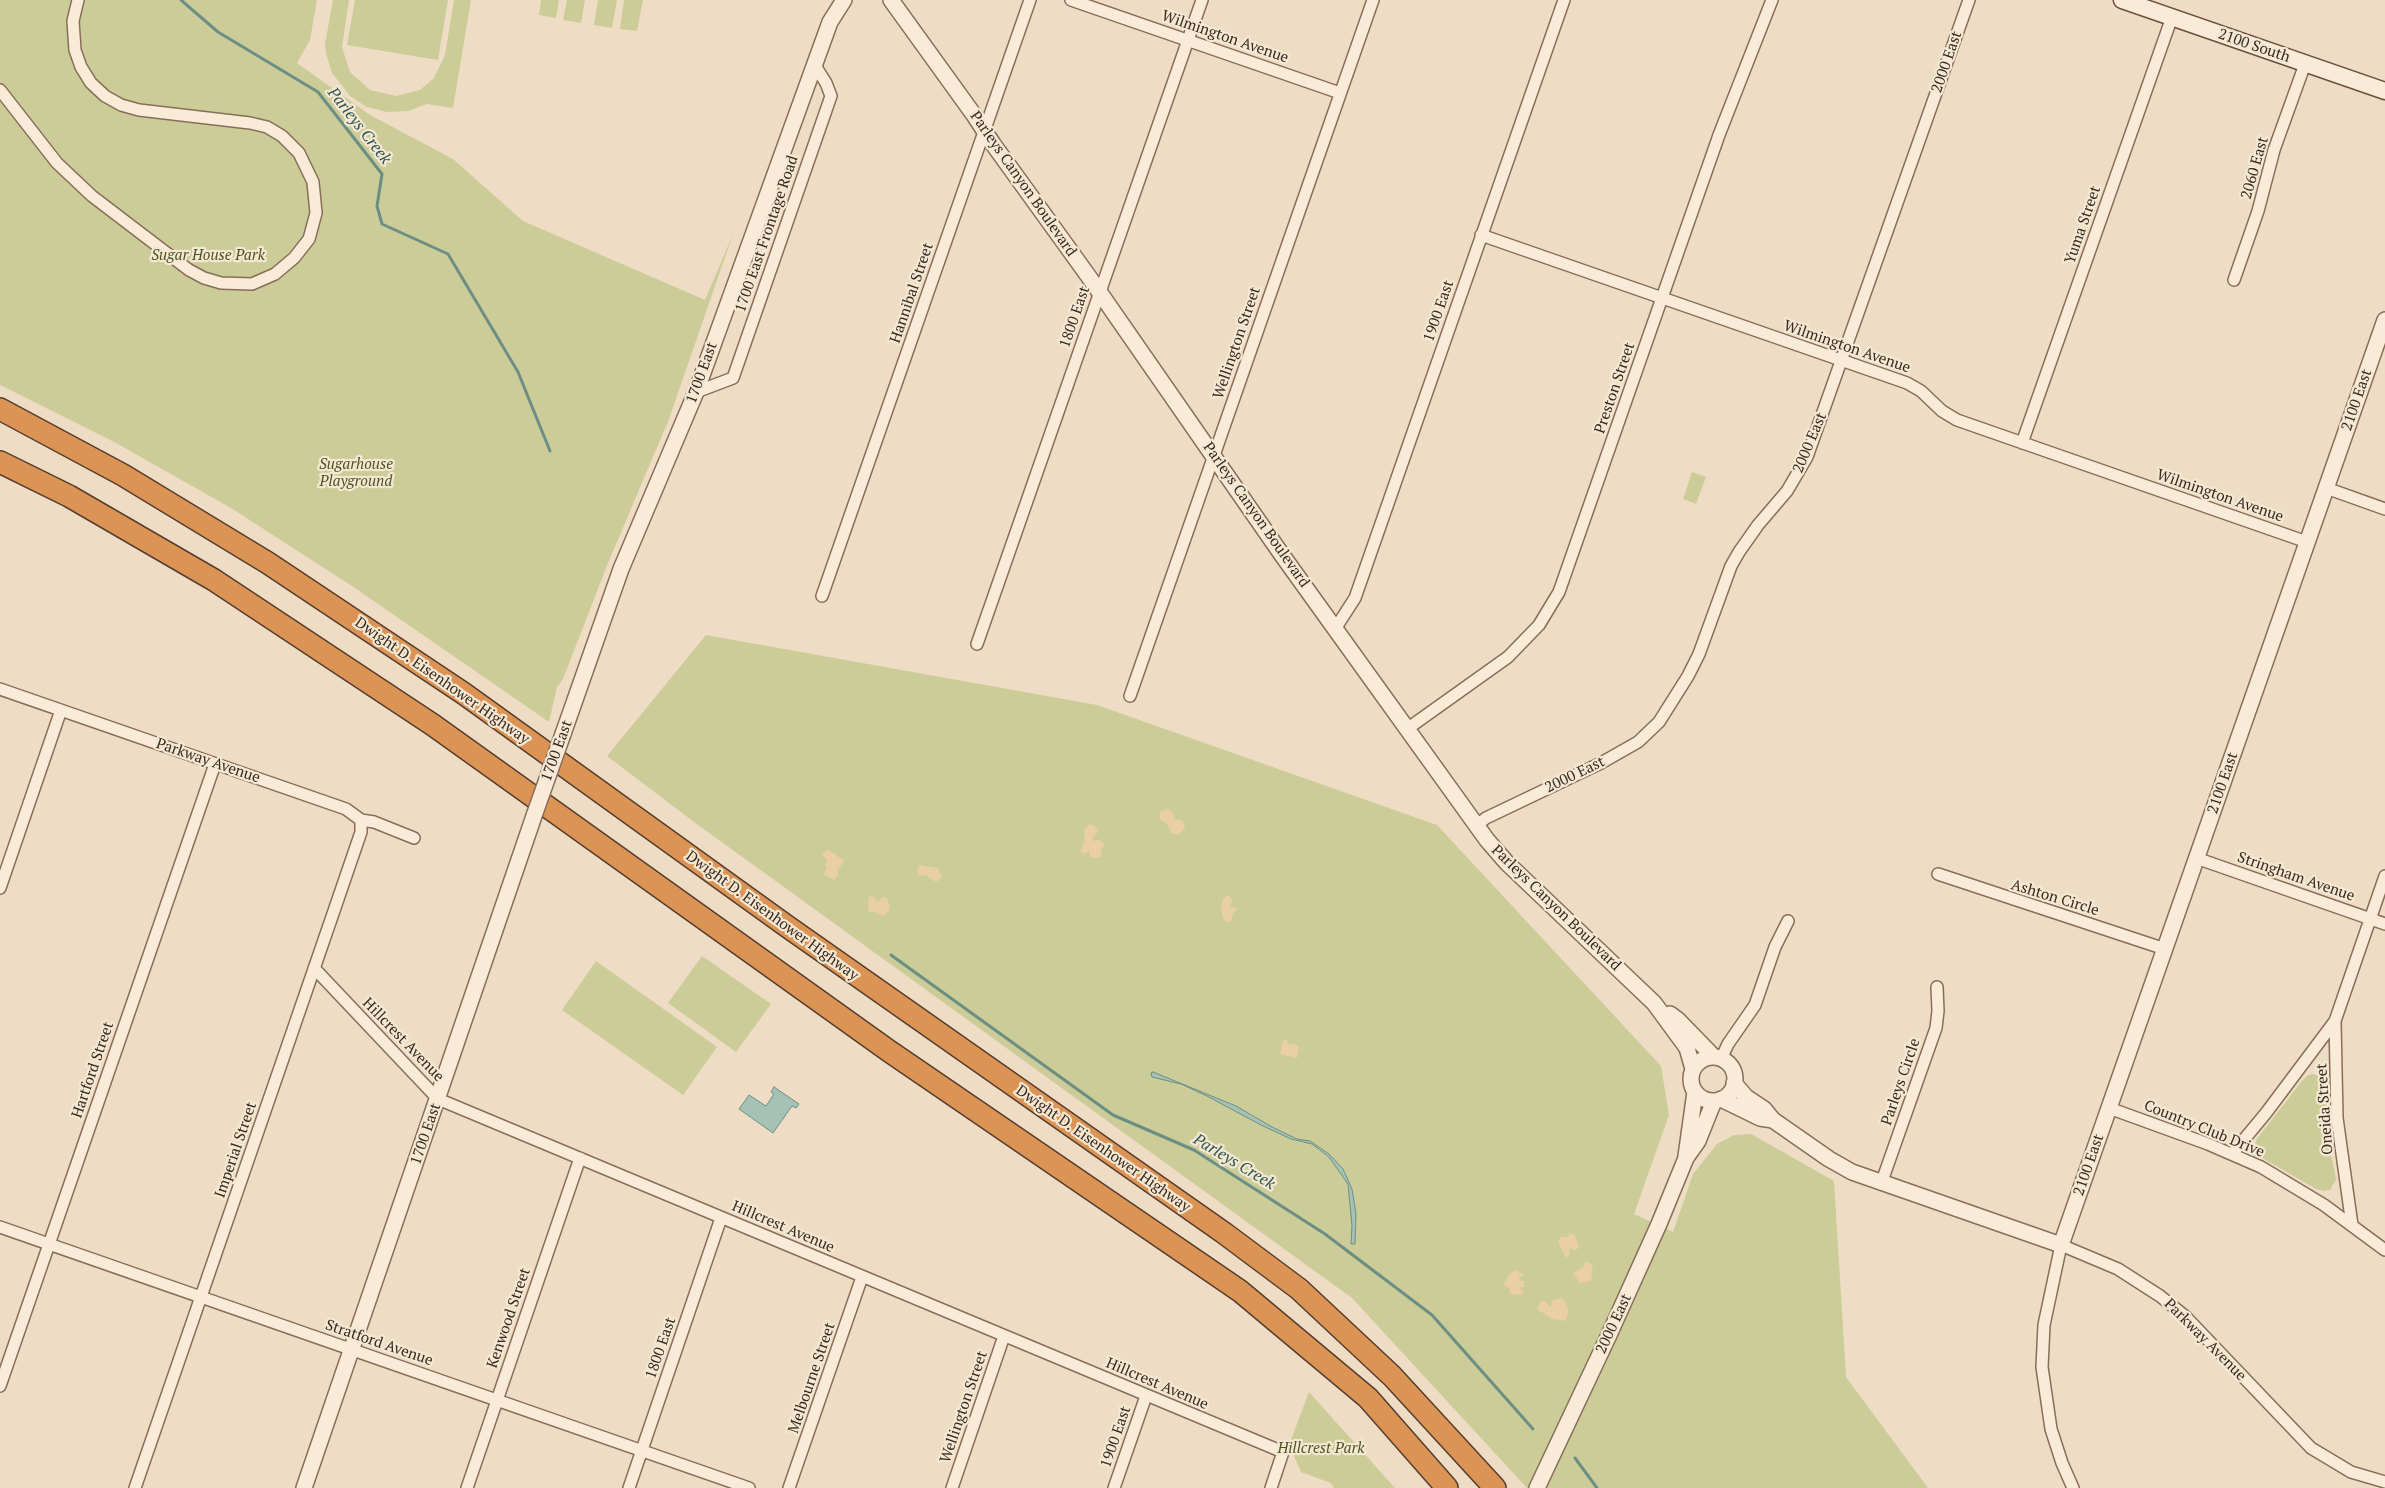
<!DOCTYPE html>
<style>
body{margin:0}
canvas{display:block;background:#eeddc4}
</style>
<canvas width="2385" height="1488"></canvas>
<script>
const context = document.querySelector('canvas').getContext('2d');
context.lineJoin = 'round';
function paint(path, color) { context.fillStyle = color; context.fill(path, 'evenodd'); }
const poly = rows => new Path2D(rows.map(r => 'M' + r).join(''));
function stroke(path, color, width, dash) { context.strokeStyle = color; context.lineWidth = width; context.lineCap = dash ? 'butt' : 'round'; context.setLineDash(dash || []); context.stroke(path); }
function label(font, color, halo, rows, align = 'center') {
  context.font = font + ' "PT Serif",serif'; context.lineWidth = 4.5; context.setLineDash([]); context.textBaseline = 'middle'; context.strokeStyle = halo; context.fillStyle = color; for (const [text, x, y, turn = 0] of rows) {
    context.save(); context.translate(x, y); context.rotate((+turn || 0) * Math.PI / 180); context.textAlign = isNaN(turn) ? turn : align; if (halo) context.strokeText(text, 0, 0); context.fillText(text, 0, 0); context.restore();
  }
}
paint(poly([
 [0,0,317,0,310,40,297,63,370,115,453,159,523,221,705,300,733,234,669,419,608,563,563,679,557,687,549,722,352,586,231,508,116,443,0,385],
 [333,0,349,0,342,47,350,72,370,90,396,96,420,90,434,78,445,55,454,0,471,0,453,108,427,104,408,111,387,112,367,107,350,96,332,73,326,54,325,44],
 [355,0,448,0,438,60,347,45],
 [541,0,559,0,556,18,539,15],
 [567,0,585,0,581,23,563,20],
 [598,0,617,0,612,28,594,25],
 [624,0,643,0,637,31,620,29],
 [1692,472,1706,477,1696,504,1683,499],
 [706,635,1097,705,1437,825,1661,1066,1669,1115,1634,1214,1673,1232,1693,1174,1717,1144,1734,1135,1751,1134,1834,1181,1846,1377,1928,1488,1527,1488,1352,1298,694,822,607,756],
 [702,956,771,1004,736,1052,668,1003],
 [596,961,717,1047,683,1095,562,1010],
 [2314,1074,2324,1079,2326,1087,2327,1138,2335,1173,2336,1180,2330,1190,2323,1191,2316,1189,2259,1156,2255,1147,2256,1140,2302,1081,2308,1075],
 [1309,1392,1395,1488,1334,1488,1331,1483,1301,1472,1289,1445]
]), '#cbcc98');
paint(poly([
 [1168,809,1173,813,1175,820,1181,819,1184,824,1185,829,1177,835,1171,833,1167,824,1159,819,1161,811],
 [1090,824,1096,827,1098,832,1093,837,1093,841,1100,840,1105,845,1100,850,1102,855,1099,858,1090,857,1089,851,1084,854,1080,852,1085,840,1084,830],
 [828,849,844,861,838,870,838,876,834,880,823,874,827,869,825,865,827,860,822,855],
 [920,865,938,868,942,878,936,882,925,875,919,876,917,870],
 [870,896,874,897,878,902,882,897,887,898,890,906,889,911,883,916,875,912,869,912,868,900],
 [1226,896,1230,896,1232,901,1230,908,1235,907,1237,910,1233,913,1231,921,1227,923,1224,920,1221,910,1223,899],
 [1286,1039,1290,1045,1295,1044,1299,1047,1297,1058,1280,1054,1283,1041],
 [1570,1233,1575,1235,1579,1247,1575,1251,1569,1247,1570,1254,1566,1258,1558,1242,1561,1237,1568,1237],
 [1586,1261,1593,1265,1591,1274,1593,1278,1589,1282,1580,1283,1573,1273,1583,1267],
 [1515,1270,1523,1274,1523,1276,1518,1278,1524,1282,1524,1287,1519,1287,1524,1292,1520,1295,1510,1294,1510,1289,1504,1285,1508,1275],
 [1563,1298,1569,1311,1565,1321,1552,1319,1537,1309,1541,1300,1547,1303,1550,1307,1553,1300]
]), '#e9cfa1');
const water = poly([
 [1153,1072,1236,1106,1272,1127,1297,1139,1310,1141,1329,1154,1343,1169,1352,1189,1356,1214,1355,1244,1351,1244,1352,1226,1348,1184,1329,1157,1312,1144,1291,1139,1261,1125,1207,1096,1181,1084,1152,1077,1151,1073,1153,1072],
 [774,1087,799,1104,796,1108,792,1106,773,1133,739,1109,749,1095,766,1106,774,1094,771,1092,774,1087]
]);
paint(water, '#a6c1b6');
stroke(water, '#6d8f83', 1);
stroke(poly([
 [181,0,218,32,318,92,382,174,377,206,382,224,448,254,518,372,550,451],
 [891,955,1113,1115,1194,1150,1325,1234,1432,1315,1533,1429],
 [1575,1458,1597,1488]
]), '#6d8f83', 3);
const minor = poly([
 [1071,0,1340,93],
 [0,90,57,163,92,196,189,270,204,278,221,283,252,284,275,274,294,258,309,239,316,213,313,182,299,153,282,136,267,127,250,123,139,110,121,105,105,96,91,83,81,67,75,50,73,21,78,0],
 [1481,235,1907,383,1921,391,1942,411,1957,420,2307,542],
 [2234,280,2258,211,2274,150,2305,64],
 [696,392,733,378,831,96,826,83,814,64],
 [2022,443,2172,17],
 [2326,488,2385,509],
 [822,596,1030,0],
 [1335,629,1355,598,1564,0],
 [977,644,1202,0],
 [0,689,346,809,361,820,374,822,414,838],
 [1130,696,1373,0],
 [1407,729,1508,657,1539,625,1559,592,1719,135,1772,0],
 [1477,825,1486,818,1601,763,1638,742,1659,722,1688,676,1699,654,1731,566,1739,552,1758,525,1787,491,1807,457,1969,0],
 [2196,858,2385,924],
 [1938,874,2165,949],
 [0,888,61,710],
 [314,968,438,1099,1283,1452,1271,1488],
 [2335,1021,2337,1118,2352,1225],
 [1721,1059,1728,1044,1755,1005,1775,947,1788,921],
 [2109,1108,2208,1144,2261,1167,2324,1205,2385,1250],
 [2232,1154,2266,1113,2335,1021,2385,876],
 [1881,1184,1936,1028,1938,1011,1937,987],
 [0,1227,749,1488],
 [0,1386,215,764],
 [135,1488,336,905,361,832,361,820],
 [467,1488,580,1158],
 [629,1488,721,1218],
 [789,1488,862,1277],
 [952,1488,1004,1336],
 [1114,1488,1146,1396],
 [2073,1488,2062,1463,2051,1429,2042,1367,2044,1325,2061,1245,2118,1269,2160,1296,2186,1317,2311,1448,2351,1472,2385,1482]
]);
const tertiary = poly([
 [891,0,974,115,993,144,1089,277,1282,555,1487,840,1507,863,1654,1003,1687,1048,1693,1069],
 [563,734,621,569,696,392,830,22,844,0],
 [1670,1014,1678,1020,1714,1057],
 '1691 1079a22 22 0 1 1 44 0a22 22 0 1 1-44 0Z',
 [1734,1083,1746,1097,1764,1109,1773,1120,1829,1159,1852,1172,2061,1245,2385,320],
 [1721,1099,1760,1118,1773,1120],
 [1686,1156,1695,1092],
 [304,1488,535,813],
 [1537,1488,1609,1335,1659,1224,1686,1158,1698,1141,1714,1101]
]);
const secondary = poly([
 [2122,0,2385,91]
]);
const motorway = poly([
 [0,409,123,475,268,563,463,693,788,927,1224,1233,1299,1289,1392,1376,1495,1488],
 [0,462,69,496,214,580,433,725,889,1051,1240,1291,1368,1398,1447,1488]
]);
stroke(minor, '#886e5a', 14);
stroke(tertiary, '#886e5a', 18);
stroke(secondary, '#6a503e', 19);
stroke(motorway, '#563d2f', 24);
stroke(minor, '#f9ebd7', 11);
stroke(tertiary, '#f9ebd7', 15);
stroke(secondary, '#f9ebd7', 16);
stroke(motorway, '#dc9455', 21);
const tertiaryBridge = poly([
 [535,813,563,734]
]);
stroke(tertiaryBridge, '#886e5a', 18, []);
stroke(tertiaryBridge, '#f9ebd7', 15);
label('15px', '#38281e', '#f5e8d3', [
 ["Wilmington Avenue",1225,37,19],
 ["2100 South",2254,46,19],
 ["2000 East",1947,62,-71],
 ["2060 East",2255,168,-74],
 ["Parleys Canyon Boulevard",1023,184,55],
 ["Yuma Street",2083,225,-71],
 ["1700 East Frontage Road",767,234,-71],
 ["Hannibal Street",912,293,-71],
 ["1900 East",1439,311,-71],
 ["1800 East",1075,317,-71],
 ["Wellington Street",1237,343,-71],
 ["Wilmington Avenue",1847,347,19],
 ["1700 East",702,373,-70],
 ["Preston Street",1615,388,-71],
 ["2100 East",2357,400,-71],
 ["2000 East",1810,443,-67],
 ["Wilmington Avenue",2220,496,19],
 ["Parleys Canyon Boulevard",1256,515,55],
 ["Dwight D. Eisenhower Highway",442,681,35],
 ["1700 East",557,751,-70],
 ["Parkway Avenue",208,761,19],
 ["2000 East",1575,775,-26],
 ["2100 East",2223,783,-71],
 ["Stringham Avenue",2296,877,19],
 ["Ashton Circle",2055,898,17],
 ["Parleys Canyon Boulevard",1556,908,44],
 ["Dwight D. Eisenhower Highway",772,916,36],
 ["Hillcrest Avenue",403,1040,46],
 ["Hartford Street",93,1070,-71],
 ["Parleys Circle",1901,1082,-71],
 ["Oneida Street",2325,1109,-94],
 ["Country Club Drive",2204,1129,22],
 ["1700 East",426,1134,-71],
 ["Dwight D. Eisenhower Highway",1103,1149,35],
 ["Imperial Street",236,1150,-71],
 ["2100 East",2089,1165,-71],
 ["Hillcrest Avenue",783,1227,23],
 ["Kenwood Street",509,1318,-71],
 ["2000 East",1614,1324,-65],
 ["Parkway Avenue",2205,1340,45],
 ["Stratford Avenue",379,1343,19],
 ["1800 East",661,1348,-71],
 ["Melbourne Street",812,1378,-71],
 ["Hillcrest Avenue",1157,1384,23],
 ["Wellington Street",964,1407,-71],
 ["1900 East",1116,1437,-71]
]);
label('italic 15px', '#4d5525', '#f5e8d3', [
 ["Sugar House Park",208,256],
 ["Sugarhouse",356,465],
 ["Playground",356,482],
 ["Hillcrest Park",1321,1449]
]);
label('italic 16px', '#2e5851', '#f5e8d3', [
 ["Parleys Creek",359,126,52],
 ["Parleys Creek",1234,1162,31]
]);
</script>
